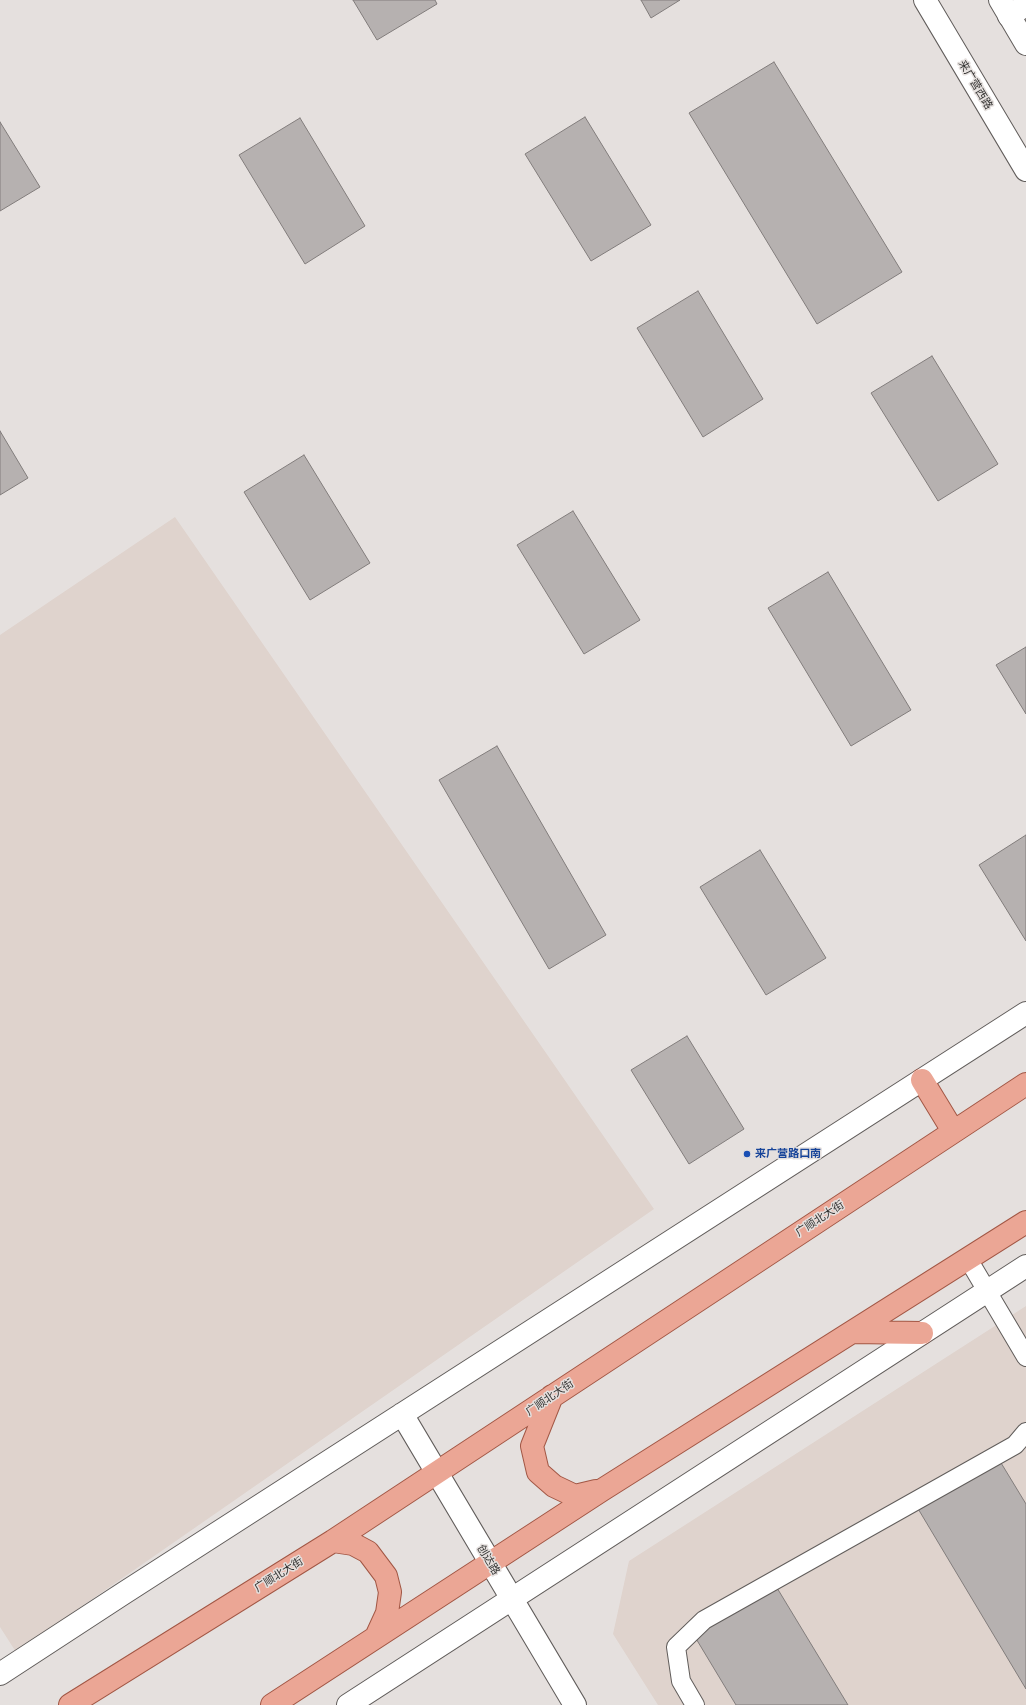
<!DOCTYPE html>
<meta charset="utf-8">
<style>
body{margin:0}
canvas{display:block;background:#e5e0de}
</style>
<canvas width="1026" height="1705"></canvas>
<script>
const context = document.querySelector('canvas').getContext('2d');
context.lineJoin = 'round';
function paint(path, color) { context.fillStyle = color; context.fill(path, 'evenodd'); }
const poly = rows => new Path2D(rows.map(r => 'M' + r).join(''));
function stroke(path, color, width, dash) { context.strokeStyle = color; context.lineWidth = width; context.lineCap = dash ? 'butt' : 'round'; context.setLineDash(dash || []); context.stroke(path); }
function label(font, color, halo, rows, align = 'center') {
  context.font = font + ' "Archivo Narrow","Noto Sans SC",sans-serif'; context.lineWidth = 3; context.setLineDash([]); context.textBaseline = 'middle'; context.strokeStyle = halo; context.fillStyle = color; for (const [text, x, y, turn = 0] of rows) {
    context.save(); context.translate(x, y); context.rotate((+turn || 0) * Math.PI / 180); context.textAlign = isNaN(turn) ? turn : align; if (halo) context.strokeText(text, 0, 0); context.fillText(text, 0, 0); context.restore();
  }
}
paint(poly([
 [175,517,654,1209,16,1652,0,1627,0,635],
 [1026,1306,1026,1705,658,1705,613,1634,629,1561]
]), '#dfd3cd');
const building = poly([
 [353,0,435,0,437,4,377,40,353,0],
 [641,0,680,0,651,18,641,0],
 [774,62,902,272,817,324,689,113,774,62],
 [585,117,651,225,591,261,525,154,585,117],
 [300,118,365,226,305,264,239,155,300,118],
 [0,122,40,187,0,211,0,122],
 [698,291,763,399,703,437,637,328,698,291],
 [932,356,998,464,938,501,871,393,932,356],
 [0,431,28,478,0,495,0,431],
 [304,455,370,563,310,600,244,492,304,455],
 [573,511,640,620,584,654,517,545,573,511],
 [828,572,911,710,851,746,768,608,828,572],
 [1026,647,1026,714,996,665,1026,647],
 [497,746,606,935,549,969,439,780,497,746],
 [1026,835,1026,941,979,865,1026,835],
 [760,850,826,958,766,995,700,887,760,850],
 [687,1036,744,1129,689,1164,631,1070,687,1036],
 [995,1453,1026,1504,1026,1689,914,1502,995,1453],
 [771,1578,848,1705,736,1705,689,1627,771,1578]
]);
paint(building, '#b6b1b0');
stroke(building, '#827d7c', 1);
const lane = poly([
 [968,1259,1026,1357],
 [695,1705,681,1681,676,1647,704,1620,1015,1445,1026,1432]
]);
const street = poly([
 [1009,16,1026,5]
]);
const secondary = poly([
 [925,0,1026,170],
 [1000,0,1026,44],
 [402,1414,575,1705],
 [0,1674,124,1593,1026,1013],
 [348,1705,1026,1266]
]);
const primary = poly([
 [922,1080,953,1131],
 [852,1332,922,1333],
 [552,1396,532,1446,538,1472,554,1486,575,1496,596,1491],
 [333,1541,353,1544,368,1552,386,1576,390,1592,387,1613,376,1637],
 [70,1705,333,1541,1026,1084],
 [272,1705,602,1490,1026,1222]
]);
stroke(lane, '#615d5b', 20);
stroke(street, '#615d5b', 24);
stroke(secondary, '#615d5b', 24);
stroke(primary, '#a25745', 24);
stroke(lane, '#fff', 18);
stroke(street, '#fff', 22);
stroke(secondary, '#fff', 22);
stroke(primary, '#eba695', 22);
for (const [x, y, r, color] of [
 [747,1154,4,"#1a4fb4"]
]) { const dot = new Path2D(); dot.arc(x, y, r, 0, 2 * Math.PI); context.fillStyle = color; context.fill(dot); stroke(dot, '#e5e0de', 1.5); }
label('11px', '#353433', '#e5e0de', [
 ["来广营西路",975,85,59],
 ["广顺北大街",820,1219,-33],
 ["广顺北大街",550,1398,-34],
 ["创达路",488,1560,59],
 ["广顺北大街",279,1575,-32]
]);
label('bold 11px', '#164399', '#e5e0de', [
 ["来广营路口南",755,1154]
], 'left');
</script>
